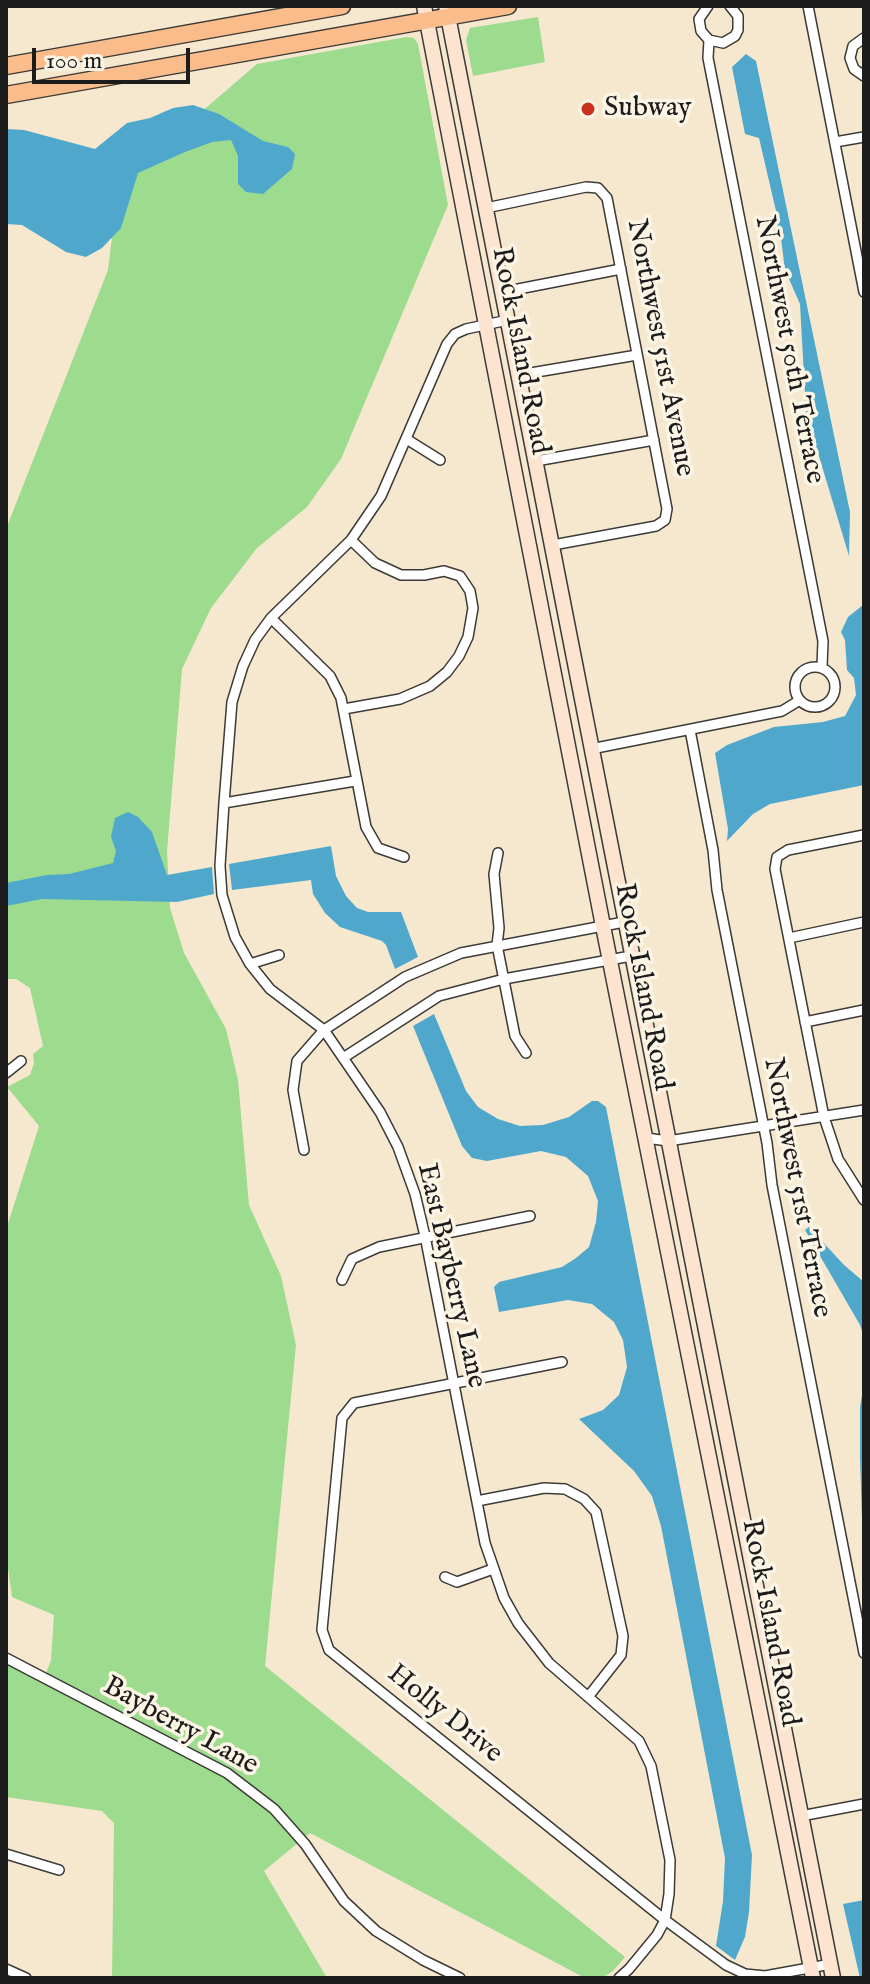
<!DOCTYPE html>
<style>
body{margin:0}
#map{position:relative;width:870px;height:1984px;overflow:hidden;background:#f5e8cf;font-family:"IM FELL English",serif}
canvas{display:block}
.frame{position:absolute;inset:0;border:8px solid #1c1c1c;pointer-events:none}
.scale{position:absolute;left:32px;top:48px;width:158px;height:36px;box-sizing:border-box;border:4px solid #1c1c1c;border-top:0;padding-left:10px;font-size:24px;line-height:28px;white-space:nowrap;color:#1c1c1c;-webkit-text-stroke:6px #fcf5e5;paint-order:stroke}
</style>
<div id="map">
<canvas width="870" height="1984"></canvas>
<div class="frame"></div>
<div class="scale">100 m</div>
</div>
<script>
const context = document.querySelector('canvas').getContext('2d');
context.lineJoin = 'round';
function paint(path, color) { context.fillStyle = color; context.fill(path, 'evenodd'); }
const poly = rows => new Path2D(rows.map(r => 'M' + r).join(''));
function stroke(path, color, width, dash) { context.strokeStyle = color; context.lineWidth = width; context.lineCap = dash ? 'butt' : 'round'; context.setLineDash(dash || []); context.stroke(path); }
function label(font, color, halo, rows, align = 'center') {
  context.font = font + ' "IM FELL English",serif'; context.lineWidth = 7; context.setLineDash([]); context.textBaseline = 'middle'; context.strokeStyle = halo; context.fillStyle = color; for (const [text, x, y, turn = 0] of rows) {
    context.save(); context.translate(x, y); context.rotate((+turn || 0) * Math.PI / 180); context.textAlign = isNaN(turn) ? turn : align; if (halo) context.strokeText(text, 0, 0); context.fillText(text, 0, 0); context.restore();
  }
}
paint(poly([
 [538,17,545,62,473,76,466,40,470,28],
 [406,37,414,38,418,44,448,205,341,459,307,507,257,548,211,608,182,669,167,851,170,908,184,953,226,1029,238,1080,249,1205,281,1276,296,1345,265,1666,625,1957,613,1971,602,1978,585,1978,310,1833,264,1871,327,1978,112,1978,114,1823,102,1811,6,1797,6,1663,43,1681,51,1660,54,1615,12,1597,6,1554,6,1230,39,1126,7,1087,30,1075,34,1063,33,1054,43,1046,30,988,16,979,6,979,6,529,108,270,120,172,179,131,257,64]
]), '#9ddb8f');
paint(poly([
 [746,54,756,61,850,512,849,556,806,413,800,304,785,270,781,238,767,233,765,222,776,211,759,138,745,134,732,67],
 [193,105,219,114,263,141,288,147,295,154,292,169,263,194,246,192,238,184,238,156,231,140,212,142,185,152,138,173,121,228,102,248,86,257,66,252,22,225,6,224,6,129,24,130,95,149,127,123,150,118,173,108],
 [863,605,864,785,770,804,753,814,727,841,728,829,715,753,727,745,774,727,823,722,845,716,856,695,854,678,847,670,845,640,841,632,848,617],
 [128,812,138,817,152,832,167,875,212,867,214,894,177,902,42,899,6,906,6,883,47,875,69,874,113,863,116,851,111,837,115,818],
 [331,846,336,876,346,896,357,908,368,912,401,912,418,957,395,969,386,945,382,941,340,927,325,913,313,894,311,880,232,890,229,864],
 [434,1014,466,1091,478,1107,498,1119,520,1126,543,1125,569,1117,592,1101,598,1101,606,1107,752,1855,749,1912,745,1937,735,1960,716,1946,723,1901,725,1858,661,1526,652,1496,634,1471,579,1419,603,1410,619,1395,627,1367,623,1340,614,1322,592,1304,568,1300,499,1312,494,1287,499,1282,562,1267,576,1258,589,1247,596,1222,598,1201,588,1176,566,1157,541,1151,487,1161,472,1158,462,1146,413,1026],
 [809,1227,844,1265,864,1282,864,1337,860,1325,805,1230],
 [864,1383,864,1520,862,1519,860,1458,860,1407],
 [864,1900,864,1978,860,1978,843,1904]
]), '#4fa8cc');
const minor = poly([
 [708,6,699,19,701,31,709,40,723,43,735,36,738,30,738,16,730,6],
 [808,6,864,292],
 [864,38,853,46,850,58,854,69,864,76],
 [709,40,708,58,823,641,822,667],
 [835,142,864,137],
 [486,208,586,187,598,188,607,198,667,509,665,520,656,526,553,545],
 [503,292,621,269],
 [508,320,466,329,455,334,447,344,381,496,351,540,271,618,255,640,243,666,232,702,224,803,220,866,222,895,235,937,250,964,270,989,324,1030,380,1112,398,1147,415,1194,425,1236,485,1543,504,1598,518,1623,549,1663,639,1741,651,1766,670,1860,669,1894,665,1920,657,1935,629,1969,619,1978],
 [519,375,637,355],
 [408,440,440,460],
 [536,461,654,440],
 [271,618,330,676,341,698,366,827,378,848,404,857],
 '795 687a20 20 0 1 1 40 0a20 20 0 1 1-40 0Z',
 [344,709,400,699,430,686,447,672,459,656,468,637,473,608,470,591,460,576,444,571,424,575,401,575,375,563,351,540],
 [690,730,713,850,717,890,767,1143,772,1185,864,1653],
 [591,749,782,711,800,700],
 [224,803,355,781],
 [864,835,788,850,777,857,775,869,824,1117,838,1159,864,1200],
 [498,853,494,874,499,928,497,945,515,1036,526,1053],
 [789,938,864,922],
 [250,964,279,955],
 [805,1022,864,1010],
 [343,1058,439,996,504,979,631,956],
 [6,1073,21,1061],
 [646,1138,668,1141,864,1110],
 [304,1150,293,1090,297,1061,324,1030,405,977,461,953,624,922],
 [342,1280,352,1259,379,1247,530,1216],
 [562,1362,354,1403,342,1418,322,1630,329,1650,665,1920,726,1965,745,1974,765,1976,831,1964],
 [477,1501,544,1488,565,1489,584,1499,596,1512,623,1636,621,1655,588,1697],
 [445,1577,457,1582,493,1569],
 [6,1658,227,1773,274,1809,305,1844,344,1901,376,1931,423,1960,460,1978],
 [801,1816,864,1804],
 [6,1854,59,1870],
 [6,1969,26,1978]
]);
const secondary = poly([
 [424,6,603,926,813,1978],
 [446,6,833,1978]
]);
const trunk = poly([
 [6,66,342,6],
 [6,95,508,6]
]);
stroke(minor, '#3d3b37', 12);
stroke(secondary, '#3d3b37', 17);
stroke(trunk, '#3d3b37', 19);
stroke(minor, '#fff', 9);
stroke(secondary, '#fde4d1', 14);
stroke(trunk, '#fabc8b', 16);
for (const [x, y, r, color] of [
 [588,109,8,"#c8321e"]
]) { const dot = new Path2D(); dot.arc(x, y, r, 0, 2 * Math.PI); context.fillStyle = color; context.fill(dot); stroke(dot, '#fcf5e5', 3); }
label('28px', '#1c1c1c', '#fcf5e5', [
 ["Subway",604,109]
], 'left');
label('28px', '#1c1c1c', '#fcf5e5', [
 ["Northwest 51st Avenue",659,348,79],
 ["Northwest 50th Terrace",788,350,79],
 ["Rock Island Road",519,351,79],
 ["Rock Island Road",642,987,79],
 ["Northwest 51st Terrace",796,1188,79],
 ["East Bayberry Lane",450,1276,77],
 ["Rock Island Road",769,1623,79],
 ["Holly Drive",444,1715,39],
 ["Bayberry Lane",180,1727,29]
]);
</script>
